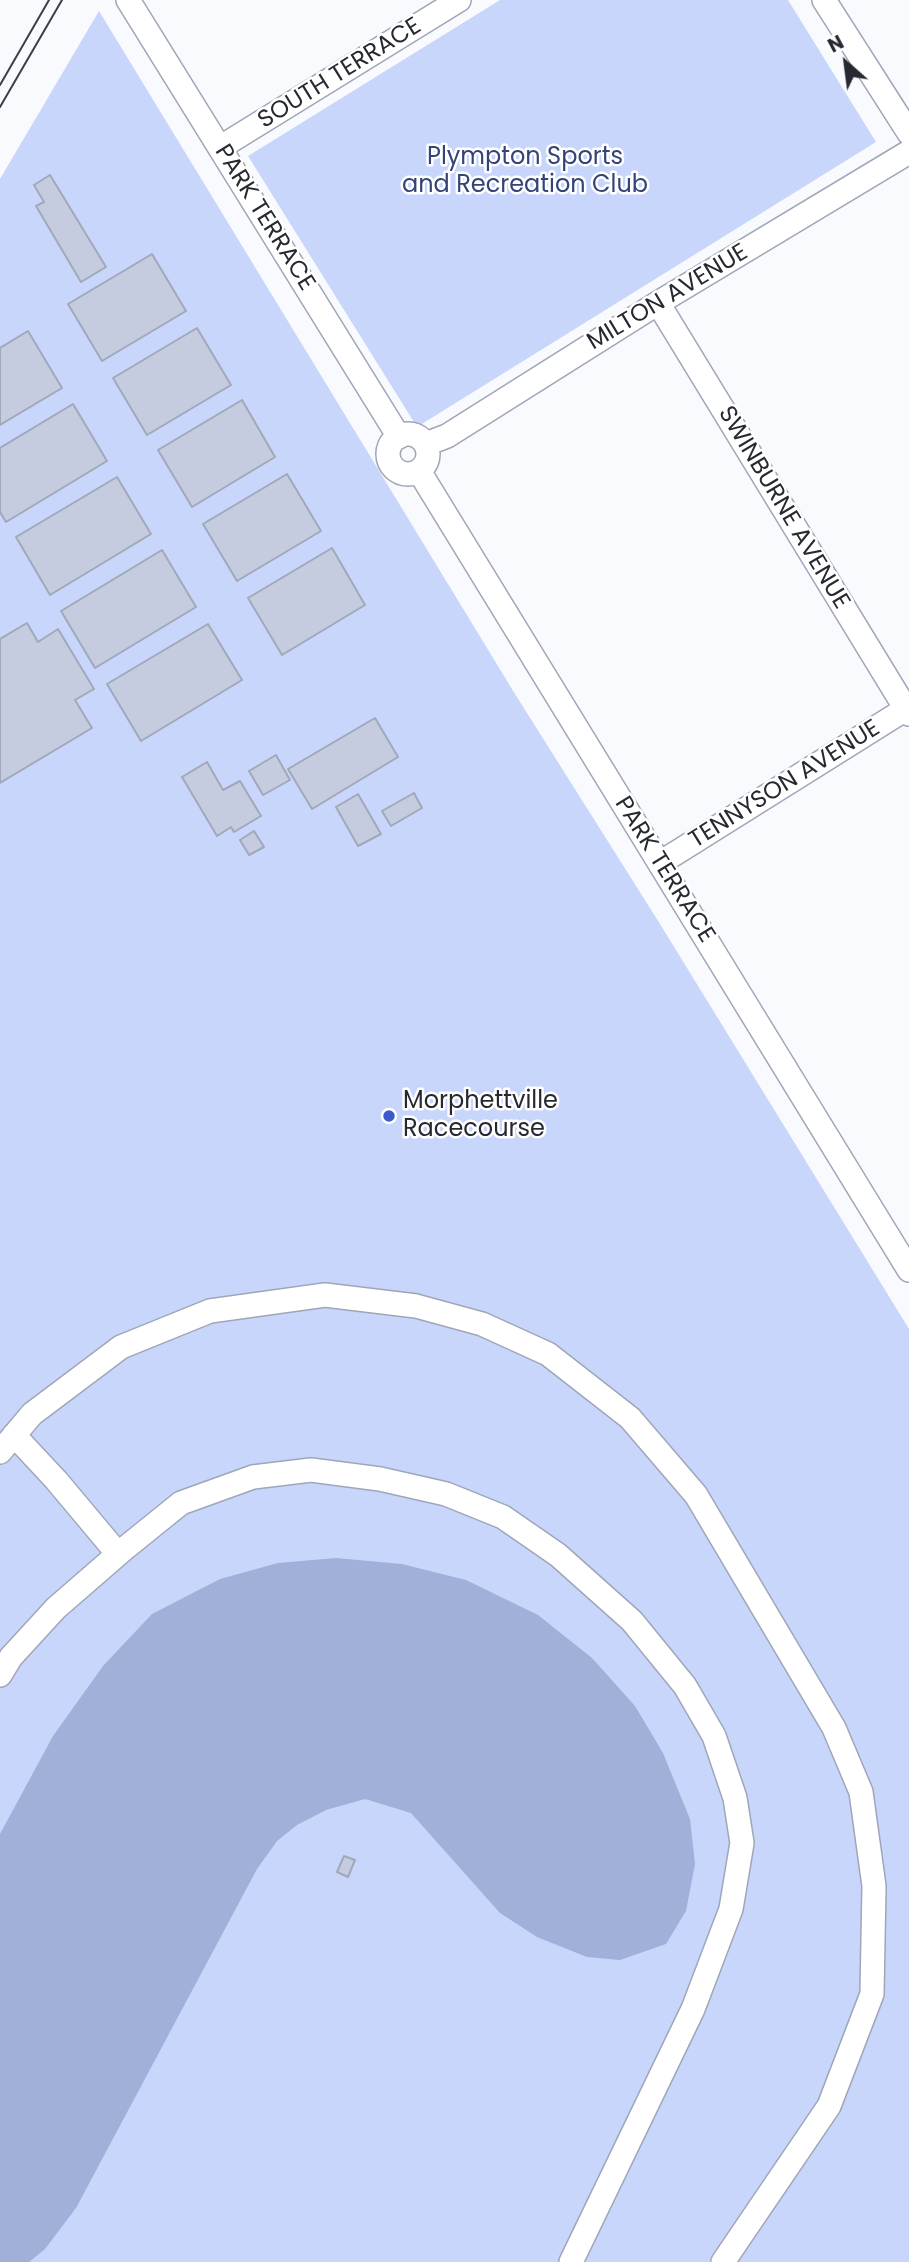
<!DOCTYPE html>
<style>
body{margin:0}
#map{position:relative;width:909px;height:2262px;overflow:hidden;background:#f8fafe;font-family:Poppins,sans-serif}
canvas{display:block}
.north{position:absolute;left:811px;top:28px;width:70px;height:70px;-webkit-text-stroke:5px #fff;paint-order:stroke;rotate:332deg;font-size:19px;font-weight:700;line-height:28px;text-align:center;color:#262930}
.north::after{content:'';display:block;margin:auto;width:24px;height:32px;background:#262930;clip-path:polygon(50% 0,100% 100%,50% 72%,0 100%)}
</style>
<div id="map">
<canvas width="909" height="2262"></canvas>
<div class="north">N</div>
</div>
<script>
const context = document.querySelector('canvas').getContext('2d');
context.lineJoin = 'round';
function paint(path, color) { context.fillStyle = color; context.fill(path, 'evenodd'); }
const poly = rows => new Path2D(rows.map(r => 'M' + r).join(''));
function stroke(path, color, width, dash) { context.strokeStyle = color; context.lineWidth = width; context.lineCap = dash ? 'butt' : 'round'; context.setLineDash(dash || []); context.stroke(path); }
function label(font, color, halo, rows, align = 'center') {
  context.font = font + ' Poppins,sans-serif'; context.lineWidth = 5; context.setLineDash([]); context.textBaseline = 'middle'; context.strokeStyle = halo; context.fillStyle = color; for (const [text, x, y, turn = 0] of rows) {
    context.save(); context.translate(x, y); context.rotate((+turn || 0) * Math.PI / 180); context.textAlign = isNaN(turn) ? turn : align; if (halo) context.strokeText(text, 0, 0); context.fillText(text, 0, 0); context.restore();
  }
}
paint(poly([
 [500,0,788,0,876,142,417,427,248,156],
 [99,11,515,694,660,924,909,1329,909,2262,0,2262,0,179]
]), '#c8d6fc');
paint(poly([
 [336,1558,402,1564,466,1580,538,1615,592,1658,635,1706,663,1753,690,1819,695,1864,686,1911,666,1944,620,1960,587,1957,537,1937,500,1913,411,1813,365,1799,326,1810,297,1825,277,1841,257,1869,76,2208,45,2249,29,2262,0,2262,0,1834,53,1736,103,1666,152,1614,220,1579,278,1563]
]), '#a1b0d8');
const building = poly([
 [50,175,106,267,81,282,36,206,44,202,34,185,50,175],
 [152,254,186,311,102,361,68,304,152,254],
 [197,328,231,385,147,435,113,378,197,328],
 [28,331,62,388,0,425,0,348,28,331],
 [242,400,275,457,192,507,158,450,242,400],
 [73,404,107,461,6,522,0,512,0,448,73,404],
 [287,474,321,531,237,581,203,524,287,474],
 [117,477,151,534,50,595,16,537,117,477],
 [332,548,365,605,282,655,248,598,332,548],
 [162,550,196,607,95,668,61,611,162,550],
 [27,623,38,642,58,629,94,689,75,700,92,728,0,783,0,639,27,623],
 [208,624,242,680,141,741,107,684,208,624],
 [375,718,398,757,312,809,288,769,375,718],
 [276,755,290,780,263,795,249,771,276,755],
 [207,762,223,790,240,781,261,816,234,832,231,827,217,836,182,777,207,762],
 [414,793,422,808,391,826,382,811,414,793],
 [358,794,381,834,358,846,336,807,358,794],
 [254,831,264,847,249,855,240,840,254,831],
 [344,1856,355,1860,348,1877,337,1872,344,1856]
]);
paint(building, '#c5ccdf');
stroke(building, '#a1a8ba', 2);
const minor = poly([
 [128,0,399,437],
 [824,0,909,133],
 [221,147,459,0],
 [658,303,909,714],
 '388 454a20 20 0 1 1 40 0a20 20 0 1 1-40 0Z',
 [426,444,447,436,658,303,909,152],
 [419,471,909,1270],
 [660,863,909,707],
 [14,1435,56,1480,118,1554],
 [0,1452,32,1414,121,1347,210,1311,325,1295,416,1306,482,1324,548,1354,630,1418,696,1495,834,1728,861,1792,874,1886,872,1994,829,2106,723,2262],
 [0,1675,11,1657,56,1608,124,1549,181,1503,253,1477,311,1470,380,1479,446,1494,503,1517,558,1555,632,1621,685,1686,714,1736,735,1798,742,1843,731,1909,693,2009,571,2262]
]);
stroke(minor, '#9fa6b8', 26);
stroke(minor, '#fff', 23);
stroke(poly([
 [0,85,49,0],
 [0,107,62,0]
]), '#3c3f45', 2);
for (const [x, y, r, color] of [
 [389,1116,7,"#3d59cb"]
]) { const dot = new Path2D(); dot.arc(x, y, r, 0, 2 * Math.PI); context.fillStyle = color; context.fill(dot); stroke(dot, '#fff', 2.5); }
label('24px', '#262930', '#fff', [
 ["SOUTH TERRACE",340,74,-32],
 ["PARK TERRACE",264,218,58],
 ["MILTON AVENUE",668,298,-31],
 ["SWINBURNE AVENUE",783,508,59],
 ["TENNYSON AVENUE",785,785,-32],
 ["PARK TERRACE",664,870,58]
]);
label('24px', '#344478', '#fff', [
 ["Plympton Sports",525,158],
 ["and Recreation Club",525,186]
]);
label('24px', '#262930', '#fff', [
 ["Morphettville",403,1102],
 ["Racecourse",403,1130]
], 'left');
</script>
